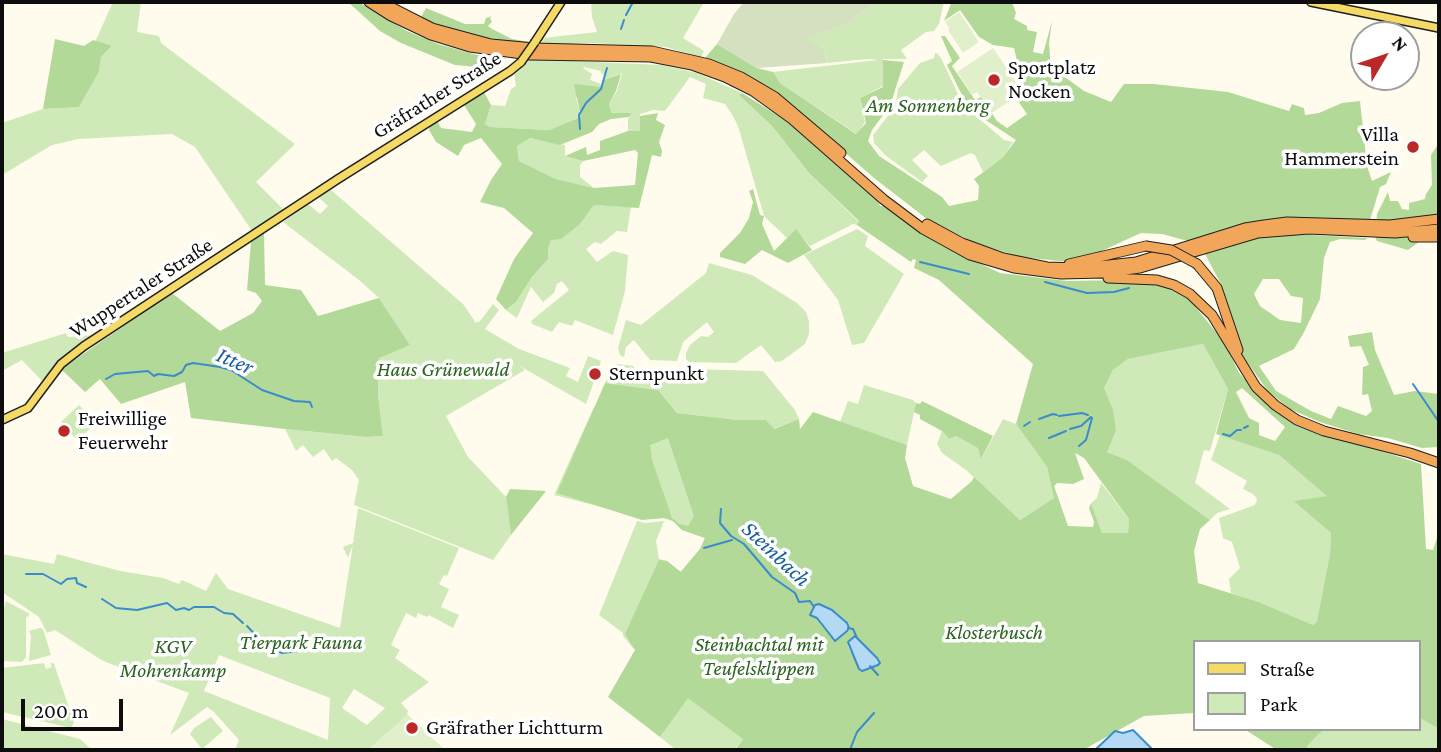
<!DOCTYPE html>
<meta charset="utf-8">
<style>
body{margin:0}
#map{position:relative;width:1441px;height:752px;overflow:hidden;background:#fffcee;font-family:"Crimson Pro",serif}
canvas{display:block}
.frame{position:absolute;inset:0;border:4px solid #0d0d0d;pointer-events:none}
.legend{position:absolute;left:1193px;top:640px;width:228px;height:91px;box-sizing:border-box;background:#fff;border:2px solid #9e9e9e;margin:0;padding:9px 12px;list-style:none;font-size:21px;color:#0d0d0d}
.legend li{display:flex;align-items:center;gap:14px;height:35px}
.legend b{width:35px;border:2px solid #9e9e9e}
.north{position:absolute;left:1350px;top:21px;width:70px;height:70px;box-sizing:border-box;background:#fff;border:2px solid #9e9e9e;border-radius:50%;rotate:51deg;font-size:19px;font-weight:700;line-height:28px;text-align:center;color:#0d0d0d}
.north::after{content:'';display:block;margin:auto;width:24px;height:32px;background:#bc2727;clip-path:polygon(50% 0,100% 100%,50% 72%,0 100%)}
.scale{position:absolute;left:21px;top:699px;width:102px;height:32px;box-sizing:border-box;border:4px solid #0d0d0d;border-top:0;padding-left:9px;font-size:21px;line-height:24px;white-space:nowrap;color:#0d0d0d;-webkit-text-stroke:5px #fff;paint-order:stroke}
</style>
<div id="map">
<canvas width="1441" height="752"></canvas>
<div class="frame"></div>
<ul class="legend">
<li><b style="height:9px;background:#f6da66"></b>Straße</li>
<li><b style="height:19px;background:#cfe9b8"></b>Park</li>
</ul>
<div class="north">N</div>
<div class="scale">200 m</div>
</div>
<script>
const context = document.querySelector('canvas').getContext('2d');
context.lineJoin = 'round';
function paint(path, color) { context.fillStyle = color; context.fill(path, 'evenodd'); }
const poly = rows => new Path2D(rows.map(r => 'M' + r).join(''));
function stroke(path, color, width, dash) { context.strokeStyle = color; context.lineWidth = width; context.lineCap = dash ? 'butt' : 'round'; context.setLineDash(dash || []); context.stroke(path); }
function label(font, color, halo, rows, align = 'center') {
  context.font = font + ' "Crimson Pro",serif'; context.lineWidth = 7; context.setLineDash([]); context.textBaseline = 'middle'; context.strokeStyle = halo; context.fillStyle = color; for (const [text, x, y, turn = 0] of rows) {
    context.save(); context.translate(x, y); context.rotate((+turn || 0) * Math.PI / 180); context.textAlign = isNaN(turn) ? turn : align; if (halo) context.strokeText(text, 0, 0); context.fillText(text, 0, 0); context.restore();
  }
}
paint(poly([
 [113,2,141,2,137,32,159,36,161,43,295,144,256,182,284,210,252,231,195,147,172,134,78,139,52,145,2,175,2,123,43,109,79,107,99,72,101,57,112,46,95,42],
 [591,2,701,2,703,4,683,38,704,51,701,58,666,47,591,43,541,45,543,38,597,32,592,17],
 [875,2,944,2,939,24,934,31,926,32,901,50,907,59,883,59,883,86,860,98,865,122,857,134,780,83,772,72,878,60,867,59,827,63,824,48,804,38,845,25],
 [935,53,937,53,941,58,963,105,1004,140,1013,142,1002,158,983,172,975,155,971,153,941,166,924,150,912,160,928,176,922,182,885,155,874,143,873,135,895,107,898,89,920,63,934,58],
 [528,59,661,65,697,73,742,93,739,95,772,126,809,173,859,222,857,225,853,224,810,246,796,230,787,238,764,216,738,126,733,116,725,104,703,98,706,84,690,77,665,111,653,110,640,114,640,131,628,131,628,119,632,113,610,113,609,104,617,91,622,73,604,80,606,76,601,73,601,71,584,67,583,68,592,74,590,80,601,84,600,87,576,98,581,117,549,130,490,127,485,124,491,105,505,106,511,89,516,86,514,74],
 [530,138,565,145,565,156,583,161,580,165,580,177,594,188,556,179,519,161,517,146],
 [331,190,463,304,476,323,480,321,493,304,499,310,485,329,519,349,570,368,566,376,578,382,588,356,601,361,586,404,518,365,525,370,446,416,468,457,506,497,511,535,493,560,354,505,359,480,352,470,336,458,332,461,324,449,313,457,303,445,296,451,285,429,366,437,383,436,378,395,379,357,410,345,379,298,359,280,283,222,308,204,320,214,328,206,318,197],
 [594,205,631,207,627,232,617,231,601,244,595,242,586,249,597,262,613,251,628,255,625,291,613,335,575,320,572,326,559,322,552,332,532,324,531,321,569,290,562,281,557,284,554,293,543,302,531,287,517,318,514,316,506,310,516,302,532,277,548,259,548,249,551,240,581,223],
 [857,229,868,236,865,246,904,274,864,343,852,345,838,300,804,255],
 [709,263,752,275,797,303,806,312,809,321,809,334,805,344,782,361,775,362,761,345,736,363,689,362,686,359,686,353,690,345,701,336,708,337,714,332,707,322,683,342,677,361,650,360,634,340,626,347,624,357,620,355,618,348,626,320,641,325,706,273],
 [66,333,68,337,94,335,68,352,42,381,22,360,2,371,2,353],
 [1203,344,1228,389,1210,451,1204,450,1195,483,1230,509,1217,513,1210,520,1127,460,1107,452,1104,388,1113,370,1128,359],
 [617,364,633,366,639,374,649,375,647,368,763,371,795,410,799,419,773,429,766,420,738,420,677,413,658,390,605,383,611,367],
 [864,385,913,400,916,403,907,445,840,422,848,401,858,404],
 [79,405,97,423,77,440,61,422],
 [594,407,661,417,698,495,743,739,734,750,676,750,660,737,687,697,656,660,633,648,623,636,623,633,599,615,637,521,645,523,664,521,656,541,659,559,667,561,680,572,700,549,705,538,682,530,673,521,664,518,649,519,554,495],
 [1003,419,1016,424,1047,467,1054,498,1020,520,966,470,942,453,937,444,942,431,949,439,956,436,979,448,982,458],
 [1220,435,1279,455,1328,496,1296,501,1331,533,1330,554,1318,622,1313,625,1231,593,1229,579,1240,568,1232,542,1223,538,1219,518,1255,505,1257,499,1253,494,1243,489,1247,481,1211,460],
 [1101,483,1129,519,1128,534,1102,533,1091,503,1097,498],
 [358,508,459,548,447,576,444,575,439,584,449,589,441,607,459,615,453,628,429,615,427,617,418,613,416,618,406,613,391,645,400,650,395,658,429,682,401,703,408,711,407,714,422,728,396,725,368,750,235,750,239,740,214,712,207,707,170,735,189,693,103,661,55,630,47,633,39,617,2,592,2,554,54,564,57,554,120,571,163,578,179,584,182,580,206,591,216,573,228,589,340,628,353,544,348,558,343,547,353,543],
 [219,655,330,698,328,740,204,691],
 [354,689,385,708,367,725,342,708],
 [6,601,30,614,26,618,26,657,22,662,2,661,2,615],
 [40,628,43,629,51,655,29,661,31,636,29,631],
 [50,662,54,664,74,722,71,728,2,712,2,668,44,663,46,669,52,667],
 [211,717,223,731,202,749,190,734,194,728],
 [1418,717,1439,729,1439,750,1307,750,1307,746,1324,729,1418,729],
 [2,719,80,739,92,750,2,750]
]), '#cfe9b8');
paint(poly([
 [348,2,358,2,407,31,438,44,477,55,507,58,489,61,477,67,455,65,401,43,380,31],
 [960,2,1012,2,1016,13,1014,19,1027,26,1027,30,1037,32,1033,52,1043,54,1052,21,1049,43,1051,70,1062,75,1084,91,1111,102,1124,84,1154,84,1228,92,1289,111,1292,104,1304,108,1305,115,1319,113,1342,103,1360,101,1367,166,1372,181,1391,172,1386,184,1380,187,1370,220,1292,218,1269,220,1219,231,1188,241,1162,234,1141,233,1095,254,1070,262,1020,257,973,242,927,219,874,178,786,101,704,59,717,44,757,68,773,72,780,83,856,134,866,123,860,98,883,87,883,60,904,62,890,106,872,130,868,141,879,156,942,197,949,206,978,200,979,186,974,179,1002,158,1016,140,984,119,965,101,947,65,952,61,941,36,945,36,960,58,952,66,975,100,981,97,997,121,1007,128,1027,114,1016,98,1024,92,1014,48,993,45,979,37,960,10,944,21,951,4],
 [426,8,465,24,484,24,486,18,492,16,490,18,492,22,488,26,492,29,512,39,530,42,529,45,491,41,444,28,420,19],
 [55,39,84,46,93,40,112,46,101,57,99,72,79,107,43,109],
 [621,74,616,91,609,104,611,113,632,113,629,117,611,119,599,124,592,132,560,145,530,138,517,146,519,161,556,179,594,188,635,185,638,153,635,150,583,161,565,156,586,147,587,155,600,150,600,141,628,131,640,131,640,116,658,113,656,120,665,125,659,142,662,151,661,157,652,155,639,208,594,205,581,223,561,239,551,240,548,249,548,259,532,277,516,302,506,310,496,299,514,259,533,233,504,208,480,202,491,180,502,164,481,138,464,145,458,156,436,142,429,130,430,126,437,121,441,128,472,132,476,124,464,105,484,92,491,105,485,124,490,127,549,130,581,117,574,84,600,87,604,80],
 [742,93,788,122,878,201,880,206,884,206,941,245,1000,273,1067,281,1125,280,1161,284,1186,295,1224,342,1239,373,1271,406,1296,423,1421,464,1426,549,1433,550,1439,532,1439,729,1418,717,1418,642,1194,642,1194,713,1144,716,1083,750,735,750,743,739,688,698,660,737,608,697,635,650,625,634,659,560,667,561,681,572,700,549,705,538,682,530,673,521,664,518,642,520,557,493,605,383,658,390,677,413,738,420,766,420,774,429,799,419,800,429,813,412,907,445,905,458,913,486,951,499,972,481,974,477,1020,520,1054,498,1047,467,1016,424,1033,364,939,280,914,268,916,260,913,259,911,262,857,225,859,221,809,173,772,126,739,95],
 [1203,344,1228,389,1216,434,1279,455,1327,496,1294,501,1331,533,1330,554,1317,622,1313,625,1258,602,1198,583,1194,551,1200,529,1210,520,1127,460,1107,452,1116,430,1113,410,1104,388,1113,370,1128,359],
 [1242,388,1285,427,1275,441,1259,435,1259,423,1249,418,1236,392],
 [668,438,694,516,688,526,679,524,672,518,652,460,650,445],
 [1075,453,1084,458,1129,519,1128,533,1102,533,1091,503,1089,508,1094,522,1093,527,1068,526,1054,486,1057,483,1073,484,1084,479],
 [819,604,832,610,844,619,847,631,835,641,817,618,810,614,815,605],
 [858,640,877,657,880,663,878,665,862,671,848,646],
 [1439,143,1439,227,1408,250,1377,241,1375,237,1377,214,1388,192,1390,201,1398,201,1402,209,1409,210,1409,203,1425,199,1426,194,1432,185,1431,155],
 [753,189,760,215,764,216,762,224,774,251,796,229,812,250,788,263,762,250,745,264,720,257,720,253,740,233,749,218,753,202,749,191],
 [264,233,265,285,301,290,318,316,379,298,410,345,379,358,378,395,383,436,366,437,285,429,191,418,185,382,121,404,100,379,85,392,61,369,172,293,220,331,253,313,262,301,256,293,247,290,251,242],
 [1296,234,1367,238,1365,240,1340,239,1330,242,1324,258,1320,299,1303,334,1294,349,1259,366,1276,391,1311,411,1331,419,1338,406,1366,416,1372,411,1368,394,1362,395,1363,367,1369,365,1361,346,1350,347,1348,336,1372,332,1375,350,1394,395,1415,391,1439,394,1439,447,1422,448,1388,438,1358,434,1320,422,1290,409,1268,391,1252,369,1242,355,1221,284,1204,252,1256,237],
 [1263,279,1279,279,1291,296,1303,298,1301,323,1280,320,1260,306,1254,294],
 [922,401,993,436,981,459,978,448,956,436,949,439,942,431,920,419,920,415,914,412,916,403,920,404],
 [510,489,546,491,511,535,506,497],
 [1244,729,1324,729,1307,746,1307,750,1277,750]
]), '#b2d998');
paint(poly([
 [744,2,875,2,845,25,805,38,824,48,827,63,757,68,717,44,734,14]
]), '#d4e0c0');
paint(poly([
 [959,12,979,42,963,53,948,30,949,28,945,22],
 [993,48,1023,92,992,113,977,92,972,95,957,72],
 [407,714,445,750,368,750,396,725]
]), '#e1f0ca');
const water = poly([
 [819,604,832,610,847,623,849,628,847,631,835,641,817,618,810,615,815,605,819,604],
 [855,636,877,658,880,663,878,665,862,671,859,669,848,642,855,636],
 [1133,730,1153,750,1095,750,1115,731,1123,733,1133,730]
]);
paint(water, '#b4d9f5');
stroke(water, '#3c8bcb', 2);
stroke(poly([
 [626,15,633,2],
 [621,29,624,20],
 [580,129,579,115,586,103,601,89,607,68],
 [920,262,969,274],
 [1045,282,1087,293,1114,292,1129,288],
 [106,379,115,374,148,371,154,376,158,374,174,376,182,372,186,365,193,363,220,367,231,370,262,390,294,401,310,402,312,407],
 [1413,384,1439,422],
 [1059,416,1082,413,1088,415],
 [1039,419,1053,414,1057,415],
 [1024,426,1030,422],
 [1244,428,1248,426],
 [1070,429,1081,426,1091,417],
 [1223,434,1230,436,1237,430,1241,430],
 [1049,438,1066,431],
 [1079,446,1086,440,1092,418],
 [721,509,720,523,731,536,744,544,772,577,795,593,799,602,810,601,814,607],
 [704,548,732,540],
 [26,574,43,574,61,584,67,579,76,578,77,583,86,587],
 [102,599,116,608,137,610,167,603,176,610,184,608,189,610,194,607,214,607,224,613,233,614,243,623],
 [247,626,262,642,269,642,273,649,282,653,315,649],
 [848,628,853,629,857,638],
 [870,666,878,675],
 [852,750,851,747,857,732,874,713]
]), '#3c8bcb', 2);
const major = poly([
 [1311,2,1439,28],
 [535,42,561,2],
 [2,420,28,408,61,364,84,346,338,179,510,71,521,62]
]);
const highway = poly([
 [369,2,391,16,431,35,470,47,530,55,651,57,692,65,725,77,753,91,792,119,883,199,923,229,970,255,1014,268,1061,274,1103,273,1140,268,1258,233,1309,229,1395,233,1439,229],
 [381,2,432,28,491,44,534,48,652,51,709,64,741,77,775,97,841,153],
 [927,224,962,243,1003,258,1047,267,1081,268,1136,262,1245,228,1264,225,1287,222,1390,225,1439,219],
 [1413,237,1439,237],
 [1069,264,1146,246],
 [1197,264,1217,288,1238,350],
 [1108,278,1157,280,1174,285,1190,294,1212,315,1256,387,1275,405,1297,420,1324,431,1410,453,1439,463]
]);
stroke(major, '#1e1e1e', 10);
stroke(highway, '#1e1e1e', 11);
stroke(major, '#f6da66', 7);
stroke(highway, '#f2a659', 9);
const majorBridge = poly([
 [521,62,535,42]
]);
const highwayBridge = poly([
 [1146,246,1171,250,1197,264]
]);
stroke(majorBridge, '#1e1e1e', 10, []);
stroke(highwayBridge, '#1e1e1e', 11, []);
stroke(majorBridge, '#f6da66', 7);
stroke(highwayBridge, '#f2a659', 9);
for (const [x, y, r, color] of [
 [994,80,7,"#bc2727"],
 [1413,147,7,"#bc2727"],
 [595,374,7,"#bc2727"],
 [64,431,7,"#bc2727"],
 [412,728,7,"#bc2727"]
]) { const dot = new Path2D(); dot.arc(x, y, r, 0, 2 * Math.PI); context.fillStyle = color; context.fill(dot); stroke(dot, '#fff', 2.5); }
label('21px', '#0d0d0d', '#fff', [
 ["Sportplatz",1008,68],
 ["Nocken",1008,92],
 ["Villa",1399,135,"right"],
 ["Hammerstein",1399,159,"right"],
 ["Sternpunkt",609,374],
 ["Freiwillige",78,419],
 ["Feuerwehr",78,443],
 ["Gräfrather Lichtturm",426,728]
], 'left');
label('21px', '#0d0d0d', '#fff', [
 ["Gräfrather Straße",437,95,-32],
 ["Wuppertaler Straße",141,288,-33]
]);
label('italic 21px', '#2a641f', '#fff', [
 ["Am Sonnenberg",928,106],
 ["Haus Grünewald",443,370],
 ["Klosterbusch",994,633],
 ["Tierpark Fauna",301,643],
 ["Steinbachtal mit",759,645],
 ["Teufelsklippen",759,669],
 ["KGV",173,647],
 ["Mohrenkamp",173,671]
]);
label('italic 23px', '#185d9d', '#fff', [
 ["Itter",235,361,23],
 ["Steinbach",776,554,43]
]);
</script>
